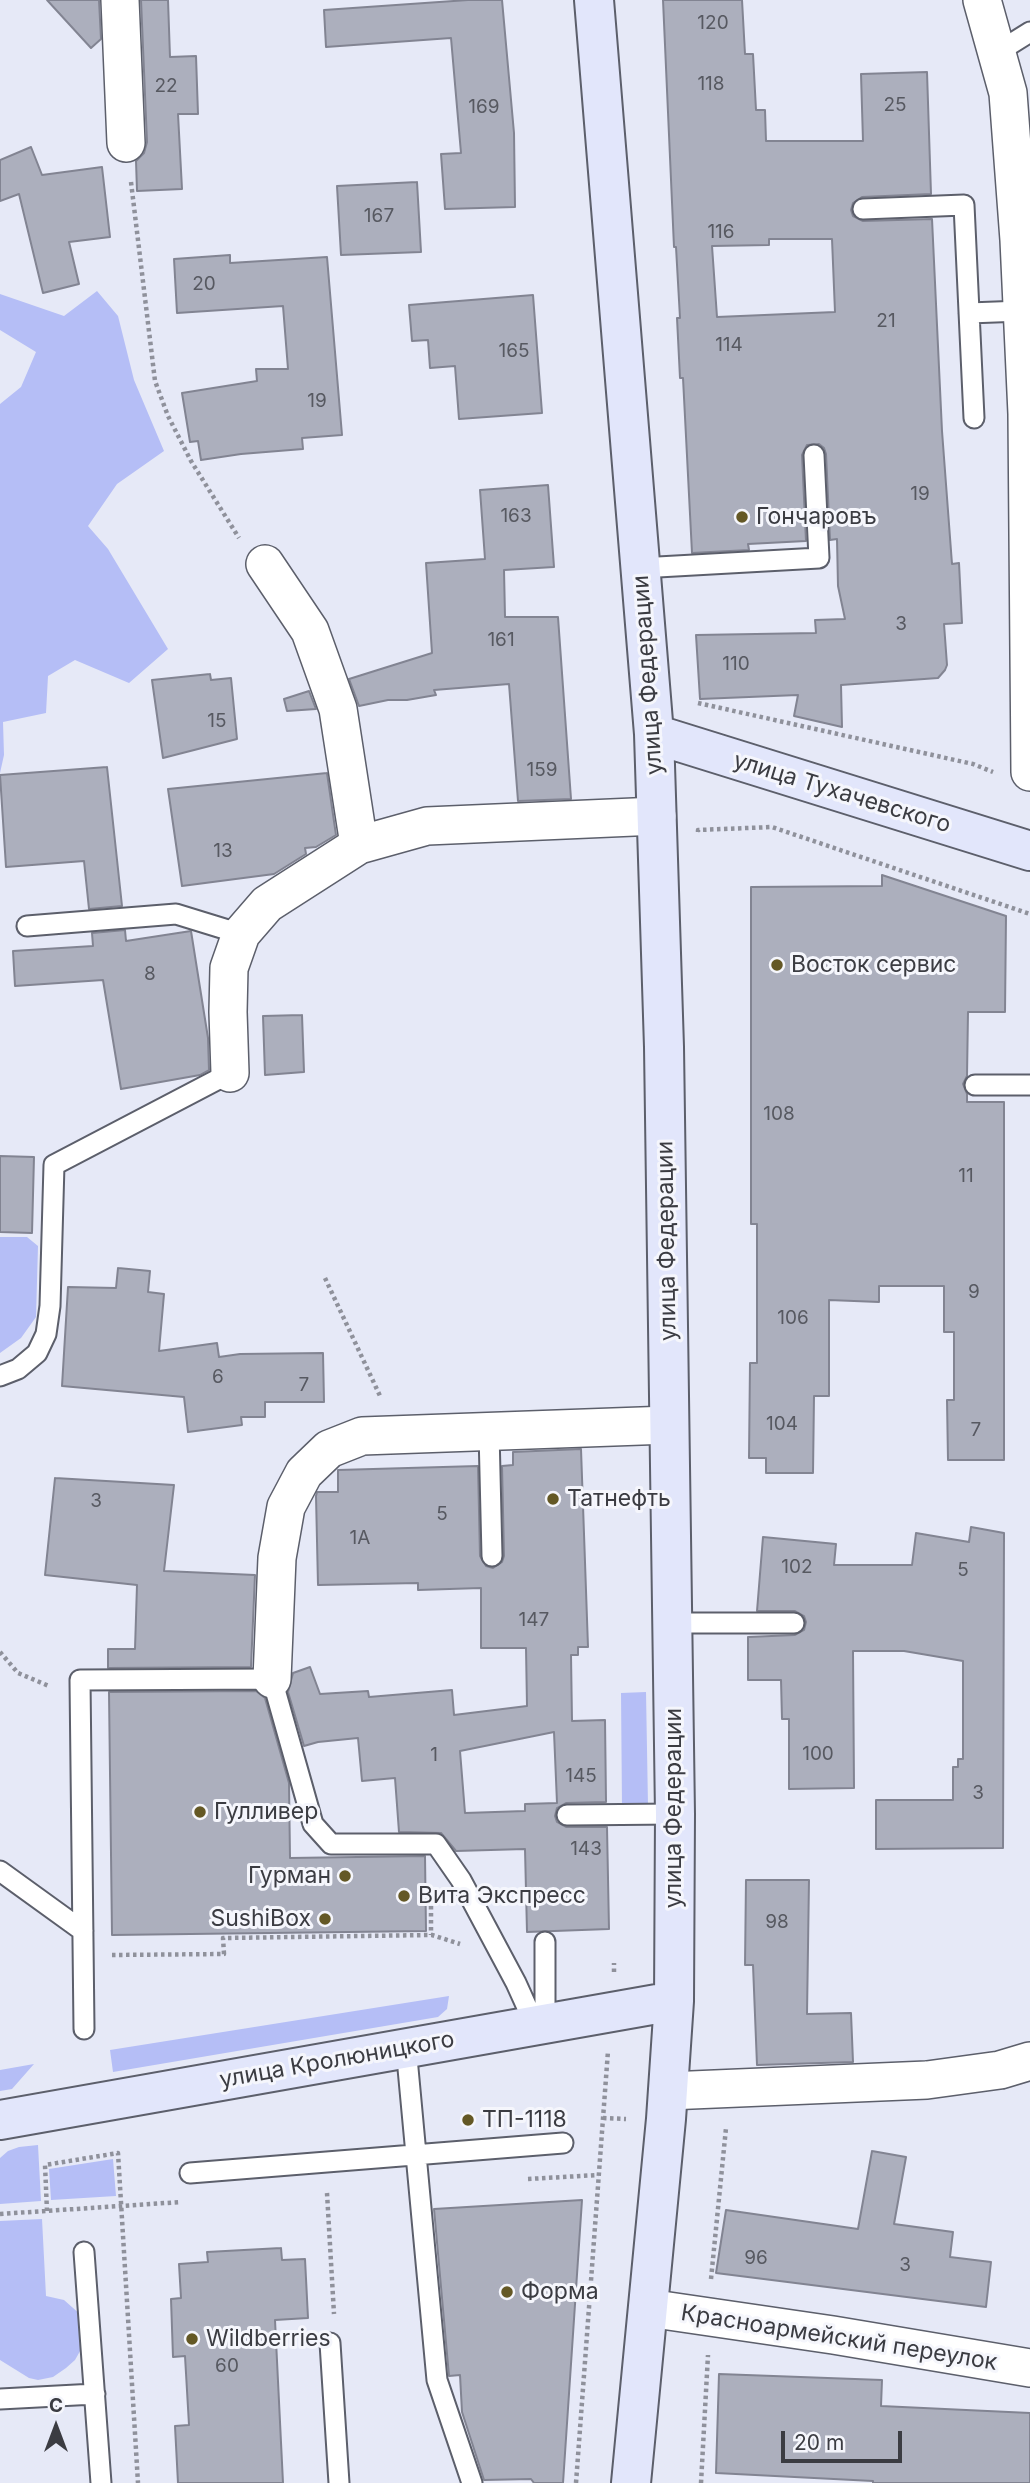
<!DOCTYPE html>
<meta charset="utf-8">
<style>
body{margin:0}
#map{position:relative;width:1030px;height:2483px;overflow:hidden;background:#e6e9f7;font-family:Inter,sans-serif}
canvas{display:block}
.north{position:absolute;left:21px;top:2392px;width:70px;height:70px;-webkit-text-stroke:5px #f5f6fc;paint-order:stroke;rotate:0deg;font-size:19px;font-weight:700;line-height:28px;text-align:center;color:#3b3c42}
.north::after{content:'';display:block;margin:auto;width:24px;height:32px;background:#3b3c42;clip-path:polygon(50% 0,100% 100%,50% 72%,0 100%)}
.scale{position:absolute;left:781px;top:2431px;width:121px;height:32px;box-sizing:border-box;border:4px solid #3b3c42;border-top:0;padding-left:9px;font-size:21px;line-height:24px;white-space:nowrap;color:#3b3c42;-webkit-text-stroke:5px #f5f6fc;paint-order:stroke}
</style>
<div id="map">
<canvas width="1030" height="2483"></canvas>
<div class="north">С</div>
<div class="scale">20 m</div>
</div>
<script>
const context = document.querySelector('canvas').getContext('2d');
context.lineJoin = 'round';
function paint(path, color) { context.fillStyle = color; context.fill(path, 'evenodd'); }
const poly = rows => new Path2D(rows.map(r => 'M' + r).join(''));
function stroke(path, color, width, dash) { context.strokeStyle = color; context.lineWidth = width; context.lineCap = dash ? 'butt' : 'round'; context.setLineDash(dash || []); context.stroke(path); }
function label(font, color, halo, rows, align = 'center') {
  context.font = font + ' Inter,sans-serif'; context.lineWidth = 6; context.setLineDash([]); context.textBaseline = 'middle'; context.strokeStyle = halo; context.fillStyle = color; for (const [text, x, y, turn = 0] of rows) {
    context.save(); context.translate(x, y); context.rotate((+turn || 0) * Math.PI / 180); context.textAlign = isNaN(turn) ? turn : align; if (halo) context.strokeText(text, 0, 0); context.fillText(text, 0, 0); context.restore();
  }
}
paint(poly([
 [97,291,118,316,134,380,164,451,117,484,88,526,108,549,168,649,129,683,75,660,48,676,46,713,3,722,4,755,0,773,0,404,21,387,36,352,0,330,0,294,64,316],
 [0,1237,27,1237,38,1246,36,1317,21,1338,0,1353],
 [646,1692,648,1806,622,1807,621,1693],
 [449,1996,447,2009,438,2017,113,2072,110,2050],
 [34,2064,12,2089,0,2091,0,2070],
 [38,2145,41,2201,0,2204,0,2158,8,2151,19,2147],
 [113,2159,116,2196,51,2200,49,2169],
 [42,2219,46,2296,64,2300,81,2315,84,2344,75,2360,66,2368,53,2377,38,2380,29,2378,0,2360,0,2221]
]), '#b5bef6');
const building = poly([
 [47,0,99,0,101,39,91,48,47,0],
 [141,0,168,0,170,57,196,56,198,114,178,114,182,189,137,191,136,161,144,153,147,142,141,0],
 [468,0,502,0,514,133,515,207,445,209,441,154,461,153,451,38,326,47,324,10,468,0],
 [663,0,742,0,745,54,753,54,756,110,765,110,766,141,863,141,861,74,927,72,931,194,862,197,853,203,851,210,853,216,863,221,932,219,942,431,952,564,959,563,962,623,944,624,947,665,945,670,938,678,841,685,842,727,794,716,798,695,700,699,696,635,816,633,815,620,845,619,838,586,837,539,830,540,826,454,824,448,819,444,807,445,802,455,806,541,748,544,749,550,692,553,683,378,680,378,677,318,680,318,676,247,674,247,663,0],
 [769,239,832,239,835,312,717,317,712,246,769,245,769,239],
 [31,147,42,175,102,167,110,237,69,242,79,284,43,293,19,194,0,201,0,160,31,147],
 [417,182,421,252,341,255,337,186,417,182],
 [230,255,230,263,327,257,342,435,302,438,303,449,241,454,201,460,198,441,190,442,182,393,257,381,256,369,288,369,283,306,177,313,174,259,230,255],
 [533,295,542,413,459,419,455,366,430,368,428,340,412,341,409,305,533,295],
 [548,485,554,567,504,570,505,617,558,617,571,799,518,801,509,684,434,690,436,695,407,700,388,700,359,706,349,679,432,653,426,563,485,559,480,490,548,485],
 [210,674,211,680,231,678,237,739,163,758,152,680,210,674],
 [309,691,316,709,287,711,284,699,309,691],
 [107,767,122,906,89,909,84,861,6,867,0,775,107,767],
 [327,773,336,835,316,847,305,848,306,854,274,874,182,886,168,789,327,773],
 [882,875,1006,916,1005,1012,968,1012,967,1076,963,1084,967,1094,967,1102,1004,1102,1004,1460,948,1460,947,1400,954,1400,954,1332,944,1332,944,1286,879,1286,879,1302,829,1300,829,1396,814,1396,813,1473,766,1473,766,1458,749,1458,750,1363,757,1363,757,1224,751,1224,751,887,882,886,882,875],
 [125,930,126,941,191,931,208,1038,209,1070,200,1075,121,1089,103,980,15,986,13,951,93,946,92,933,125,930],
 [302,1015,304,1072,265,1075,263,1016,302,1015],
 [0,1156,34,1157,32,1233,0,1232,0,1156],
 [118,1268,150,1271,148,1292,164,1294,159,1351,217,1343,219,1357,240,1354,323,1353,324,1402,265,1402,265,1417,241,1417,242,1425,188,1432,184,1397,62,1386,68,1287,116,1288,118,1268],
 [581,1449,588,1647,578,1647,578,1655,571,1655,572,1721,605,1720,606,1802,566,1803,557,1808,555,1816,557,1822,566,1827,607,1827,609,1929,527,1932,525,1849,456,1851,441,1833,399,1832,395,1778,362,1781,358,1738,318,1742,304,1746,288,1692,293,1673,310,1667,320,1694,368,1691,369,1697,452,1690,454,1715,527,1706,526,1648,481,1648,481,1588,418,1590,418,1583,318,1585,316,1496,317,1492,338,1492,338,1470,478,1466,480,1556,486,1566,493,1568,502,1562,504,1556,502,1466,513,1465,513,1452,581,1449],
 [554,1732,557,1803,525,1804,525,1811,465,1813,460,1751,554,1732],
 [55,1478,174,1485,164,1571,255,1575,251,1667,108,1668,108,1649,135,1649,137,1585,45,1575,55,1478],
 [971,1527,1004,1533,1003,1848,876,1849,876,1800,953,1800,953,1767,958,1767,958,1759,963,1759,963,1661,904,1651,853,1651,854,1788,789,1789,789,1719,782,1719,781,1680,748,1680,748,1637,795,1635,804,1630,806,1622,804,1616,795,1611,757,1611,763,1537,836,1544,834,1565,912,1565,916,1533,969,1542,971,1527],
 [256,1691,265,1698,289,1783,290,1858,425,1856,426,1931,112,1935,109,1692,256,1691],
 [746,1880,809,1880,807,2014,851,2013,853,2062,757,2065,753,1965,745,1965,746,1880],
 [872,2151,906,2157,894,2224,953,2232,950,2257,991,2262,986,2307,716,2273,726,2210,858,2229,872,2151],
 [582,2200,563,2483,534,2483,531,2479,484,2480,462,2412,460,2375,449,2376,434,2209,582,2200],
 [281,2248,282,2260,305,2259,308,2318,275,2320,283,2483,178,2483,175,2426,189,2425,185,2356,173,2357,171,2299,181,2298,179,2264,208,2262,207,2252,281,2248],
 [719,2374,882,2380,881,2406,1030,2413,1030,2483,873,2483,873,2481,716,2473,719,2374]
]);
paint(building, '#acafbd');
stroke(building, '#828492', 2);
const lane = poly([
 [998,52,1030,32],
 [863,209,964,205,974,418],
 [969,313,1022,311],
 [640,568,819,558,814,455],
 [27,926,176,914,241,934],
 [975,1085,1030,1085],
 [0,1376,18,1369,37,1353,46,1334,50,1306,54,1165,230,1073],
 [489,1432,492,1556],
 [672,1623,794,1623],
 [567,1815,675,1814],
 [0,1871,83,1931],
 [545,1942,545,2023],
 [84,2029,80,1680,272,1679,313,1824,331,1844,436,1844,461,1880,516,1983,535,2025],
 [406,2047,437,2380,472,2483],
 [190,2173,563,2143],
 [84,2252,101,2483],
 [330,2343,339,2483],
 [0,2399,95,2394]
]);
const street = poly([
 [120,0,126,143],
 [982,0,1008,93,1019,240,1027,414,1030,772],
 [265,564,310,631,338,709,359,845],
 [230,1073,228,1012,229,968,241,934,267,904,359,845,427,826,657,816],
 [272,1679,277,1558,286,1507,304,1473,329,1449,362,1436,669,1425],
 [668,2091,927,2080,1000,2070,1030,2061],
 [648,2308,833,2335,1030,2368]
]);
const secondary = poly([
 [594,0,654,734,664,1047,675,1814,674,2001,666,2119,631,2483],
 [654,734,1030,851],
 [0,2120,674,2001]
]);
stroke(lane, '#5c5f6b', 23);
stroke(street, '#5c5f6b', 40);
stroke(secondary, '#5c5f6b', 42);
stroke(poly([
 [131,182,155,381,168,416,191,461,239,538],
 [698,703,973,764,993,772],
 [698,832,698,830,772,827,1030,914],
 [325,1278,381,1398],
 [0,1652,18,1673,49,1686],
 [431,1906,431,1935],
 [112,1955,224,1954,223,1938,432,1935,460,1944],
 [614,1972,614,1963],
 [603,2118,626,2119],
 [528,2179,598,2175],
 [327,2193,334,2314],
 [47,2211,45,2165,118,2153,138,2483],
 [0,2214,181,2202],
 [711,2279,726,2128],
 [576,2483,608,2051],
 [701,2483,708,2355]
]), '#8f919b', 4.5, [3.5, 3.5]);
stroke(lane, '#fff', 19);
stroke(street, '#fff', 37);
stroke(secondary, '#e2e6fb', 38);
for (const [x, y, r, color] of [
 [742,517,7,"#645825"],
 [777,965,7,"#645825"],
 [553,1499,7,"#645825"],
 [200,1812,7,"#645825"],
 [345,1876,7,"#645825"],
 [404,1896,7,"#645825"],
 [325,1919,7,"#645825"],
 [468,2120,7,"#645825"],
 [507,2292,7,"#645825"],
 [192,2339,7,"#645825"]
]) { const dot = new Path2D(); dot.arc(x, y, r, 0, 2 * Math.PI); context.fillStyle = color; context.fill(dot); stroke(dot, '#f5f6fc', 2.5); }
label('19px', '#575961', null, [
 ["120",713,23],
 ["118",711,84],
 ["22",166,86],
 ["25",895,105],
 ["169",484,107],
 ["167",379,216],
 ["116",721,232],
 ["20",204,284],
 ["21",886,321],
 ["114",729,345],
 ["165",514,351],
 ["19",317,401],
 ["19",920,494],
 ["163",516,516],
 ["3",901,624],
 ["161",501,640],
 ["110",736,664],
 ["15",217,721],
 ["159",542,770],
 ["13",223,851],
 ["8",150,974],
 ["108",779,1114],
 ["11",966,1176],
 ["9",974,1292],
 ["106",793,1318],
 ["6",218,1377],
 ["7",304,1385],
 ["104",782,1424],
 ["7",976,1430],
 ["3",96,1501],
 ["5",442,1514],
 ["1А",360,1538],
 ["102",797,1567],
 ["5",963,1570],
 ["147",534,1620],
 ["100",818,1754],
 ["1",434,1755],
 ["145",581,1776],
 ["3",978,1793],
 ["143",586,1849],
 ["98",777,1922],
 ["96",756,2258],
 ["3",905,2265],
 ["60",227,2366]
]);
label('23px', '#3b3c42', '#f5f6fc', [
 ["Гончаровъ",756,517],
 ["Восток сервис",791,965],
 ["Татнефть",567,1499],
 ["Гулливер",214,1812],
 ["Гурман",331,1876,"right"],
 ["Вита Экспресс",418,1896],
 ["SushiBox",311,1919,"right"],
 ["ТП-1118",482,2120],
 ["Форма",521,2292],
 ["Wildberries",206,2339]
], 'left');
label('23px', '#3b3c42', '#f5f6fc', [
 ["улица Федерации",648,675,-94],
 ["улица Тухачевского",842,793,17],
 ["улица Федерации",667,1241,-91],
 ["улица Федерации",674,1808,-90],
 ["улица Кролюницкого",337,2060,-10],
 ["Красноармейский переулок",839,2338,9]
]);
</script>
